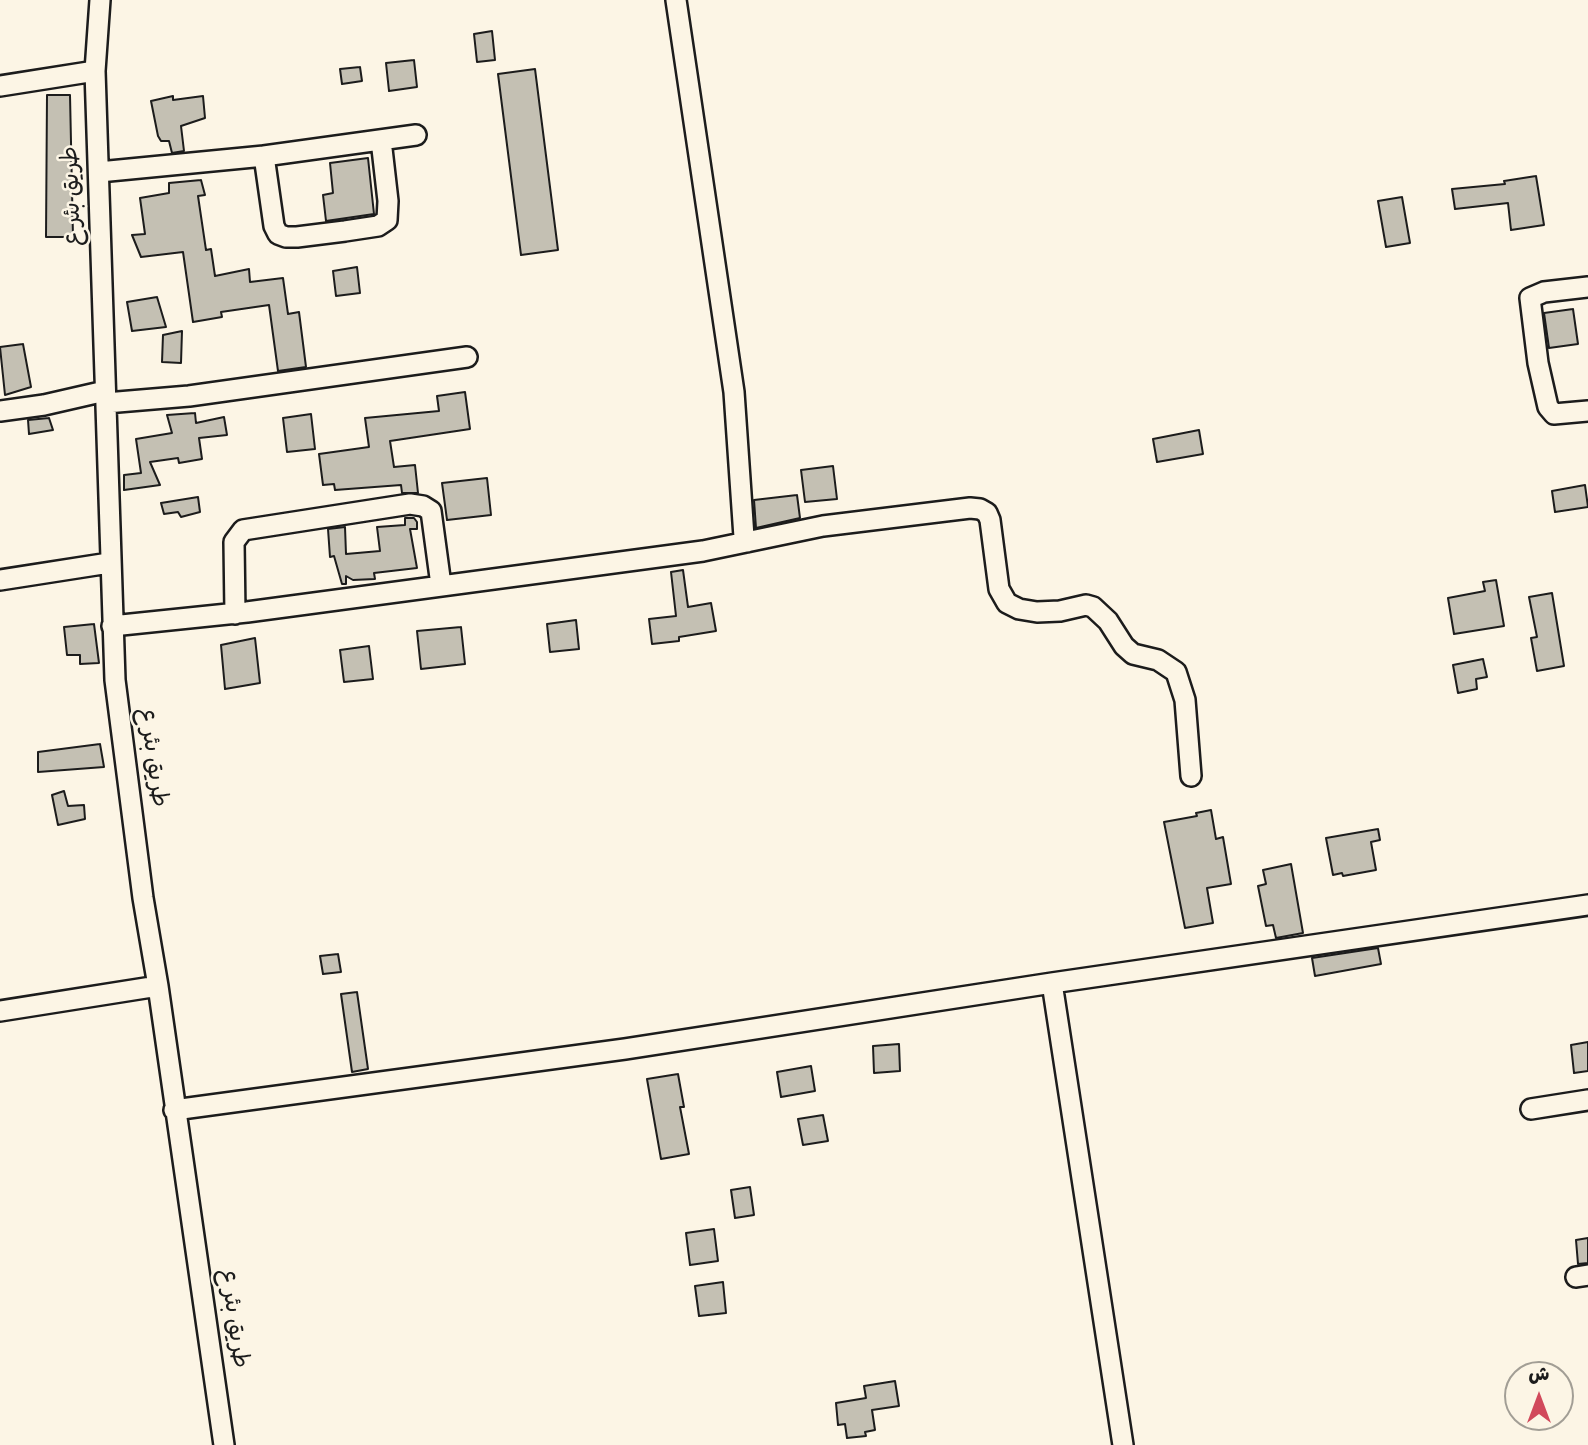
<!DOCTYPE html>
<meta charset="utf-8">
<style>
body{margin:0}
#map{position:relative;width:1588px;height:1445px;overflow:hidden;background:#fcf5e5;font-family:Dekko,"Playpen Sans Arabic",sans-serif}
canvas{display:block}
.north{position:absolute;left:1504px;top:1361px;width:70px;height:70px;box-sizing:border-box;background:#fcf5e5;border:2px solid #a29e95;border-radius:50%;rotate:0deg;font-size:19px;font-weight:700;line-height:28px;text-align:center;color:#1c1c1c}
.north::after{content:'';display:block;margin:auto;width:24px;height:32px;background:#d1495b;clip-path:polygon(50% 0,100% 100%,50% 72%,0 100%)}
</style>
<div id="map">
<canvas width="1588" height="1445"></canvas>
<div class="north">ش</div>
</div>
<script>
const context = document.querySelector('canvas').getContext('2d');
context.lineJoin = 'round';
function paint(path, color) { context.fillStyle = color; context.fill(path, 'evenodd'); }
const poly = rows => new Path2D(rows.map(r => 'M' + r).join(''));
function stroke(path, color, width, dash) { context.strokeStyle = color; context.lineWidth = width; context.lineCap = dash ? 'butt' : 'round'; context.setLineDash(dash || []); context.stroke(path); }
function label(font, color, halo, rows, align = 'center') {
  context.font = font + ' Dekko,"Playpen Sans Arabic",sans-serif'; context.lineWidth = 5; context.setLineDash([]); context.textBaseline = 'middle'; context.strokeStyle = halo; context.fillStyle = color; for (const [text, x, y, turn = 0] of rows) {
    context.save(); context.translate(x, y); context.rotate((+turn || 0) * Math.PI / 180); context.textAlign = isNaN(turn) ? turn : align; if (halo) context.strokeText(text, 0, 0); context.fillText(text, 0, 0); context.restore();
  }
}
const building = poly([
 [492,31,495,60,477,62,474,34,492,31],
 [414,60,417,87,389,91,386,63,414,60],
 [360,67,362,81,342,84,340,69,360,67],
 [535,69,558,250,521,255,498,74,535,69],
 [47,95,70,95,73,237,46,237,47,95],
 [173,96,173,100,203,96,205,118,181,126,184,151,172,153,169,141,161,141,158,136,151,101,173,96],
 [368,158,374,214,326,221,323,195,333,193,330,163,368,158],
 [1536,176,1544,225,1511,230,1508,203,1455,209,1452,189,1505,184,1504,181,1536,176],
 [201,180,205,195,198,196,206,250,211,249,215,276,249,269,250,282,283,278,288,314,299,312,306,367,278,371,269,305,221,312,222,317,193,322,183,252,141,257,132,235,145,234,140,198,169,193,169,183,201,180],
 [1402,197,1410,243,1386,247,1378,201,1402,197],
 [357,267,360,293,336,296,333,271,357,267],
 [157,297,166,327,132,331,127,302,157,297],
 [1573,309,1578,344,1549,348,1544,313,1573,309],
 [182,331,181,363,162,362,163,335,182,331],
 [23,344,31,387,5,395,0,347,23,344],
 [465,392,470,429,390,441,394,467,415,465,418,493,402,493,401,485,335,490,334,484,323,485,319,454,369,447,365,418,439,411,437,396,465,392],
 [195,413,196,423,224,417,227,435,199,438,202,459,179,463,178,458,150,462,160,485,124,490,124,475,141,473,136,439,172,433,167,415,195,413],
 [311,414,315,449,287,452,283,418,311,414],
 [49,418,53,430,29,434,28,420,49,418],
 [1199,430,1203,454,1157,462,1153,439,1199,430],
 [833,466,837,499,805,502,801,470,833,466],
 [487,478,491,515,447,520,442,483,487,478],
 [1585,485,1588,507,1555,512,1552,491,1585,485],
 [797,495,800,518,756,528,754,500,797,495],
 [198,497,200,512,181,517,178,512,164,514,161,503,198,497],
 [405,518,414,518,417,522,417,529,410,529,417,568,374,573,375,579,353,580,346,576,346,584,342,584,334,556,330,557,328,529,345,527,346,554,380,551,377,527,405,525,405,518],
 [683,570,688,607,711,603,716,631,679,637,679,641,652,644,649,619,676,616,671,572,683,570],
 [1496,580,1504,626,1454,634,1448,598,1485,591,1483,582,1496,580],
 [1552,593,1564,666,1537,671,1531,638,1537,637,1529,597,1552,593],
 [576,620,579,649,550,652,547,624,576,620],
 [94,624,99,663,80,664,80,655,67,655,64,627,94,624],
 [461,627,465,664,421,669,417,631,461,627],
 [255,638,260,683,225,689,221,645,255,638],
 [369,646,373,679,344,682,340,650,369,646],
 [1483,659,1487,677,1476,679,1477,689,1458,693,1453,665,1483,659],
 [100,744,104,767,38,772,38,752,100,744],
 [64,791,68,806,84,805,85,819,58,825,52,795,64,791],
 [1211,810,1216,839,1223,837,1231,884,1207,888,1213,923,1185,928,1164,822,1197,816,1196,813,1211,810],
 [1378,829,1380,840,1371,842,1376,870,1343,876,1342,873,1333,875,1326,838,1378,829],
 [1291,864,1303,933,1276,938,1273,925,1266,926,1258,886,1266,884,1263,870,1291,864],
 [1378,948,1381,964,1315,976,1312,958,1378,948],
 [338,954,341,972,323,974,320,956,338,954],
 [357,992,368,1069,352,1072,341,994,357,992],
 [1588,1042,1588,1071,1574,1073,1571,1045,1588,1042],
 [899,1044,900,1071,874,1073,873,1046,899,1044],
 [811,1066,815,1091,781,1097,777,1072,811,1066],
 [678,1074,684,1107,680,1107,689,1154,661,1159,647,1079,678,1074],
 [823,1115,828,1141,803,1145,798,1119,823,1115],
 [750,1187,754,1215,735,1218,731,1190,750,1187],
 [714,1229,718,1261,690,1265,686,1233,714,1229],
 [1588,1238,1588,1263,1578,1264,1576,1240,1588,1238],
 [723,1282,726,1313,699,1316,695,1286,723,1282],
 [895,1381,899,1406,872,1410,875,1430,865,1432,866,1436,847,1438,845,1424,838,1425,836,1403,866,1398,864,1386,895,1381]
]);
paint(building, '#c4c0b3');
stroke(building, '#1c1c1c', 2);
const minor = poly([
 [100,0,95,71,115,680,143,898,158,986,224,1445],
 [676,0,734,392,744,537,747,542],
 [0,86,95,71],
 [264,156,274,226,278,234,286,237,297,237,345,231,378,226,387,220,388,201,381,140],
 [99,172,264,156,416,135],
 [1588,287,1544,292,1530,298,1538,363,1548,407,1554,414,1588,411],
 [106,403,189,396,467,357],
 [0,411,44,405,105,391],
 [0,580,109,563],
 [235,614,234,542,243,530,410,504,423,506,431,511,441,585],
 [112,626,247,612,703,551,823,526,970,508,980,509,987,513,990,520,999,589,1007,603,1019,609,1037,612,1060,611,1086,605,1093,607,1108,621,1124,646,1133,654,1158,660,1176,672,1185,700,1191,776],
 [1052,983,1123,1445],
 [0,1011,158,986],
 [1531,1109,1588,1100],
 [174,1110,625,1049,1052,983,1588,905],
 [1576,1277,1588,1275]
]);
stroke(minor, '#1c1c1c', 24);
stroke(minor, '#fcf5e5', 19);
label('24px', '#1c1c1c', '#fcf5e5', [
 ["طريق بئر ع",75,196,-92],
 ["طريق بئر ع",150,758,82],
 ["طريق بئر ع",231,1319,82]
]);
</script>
